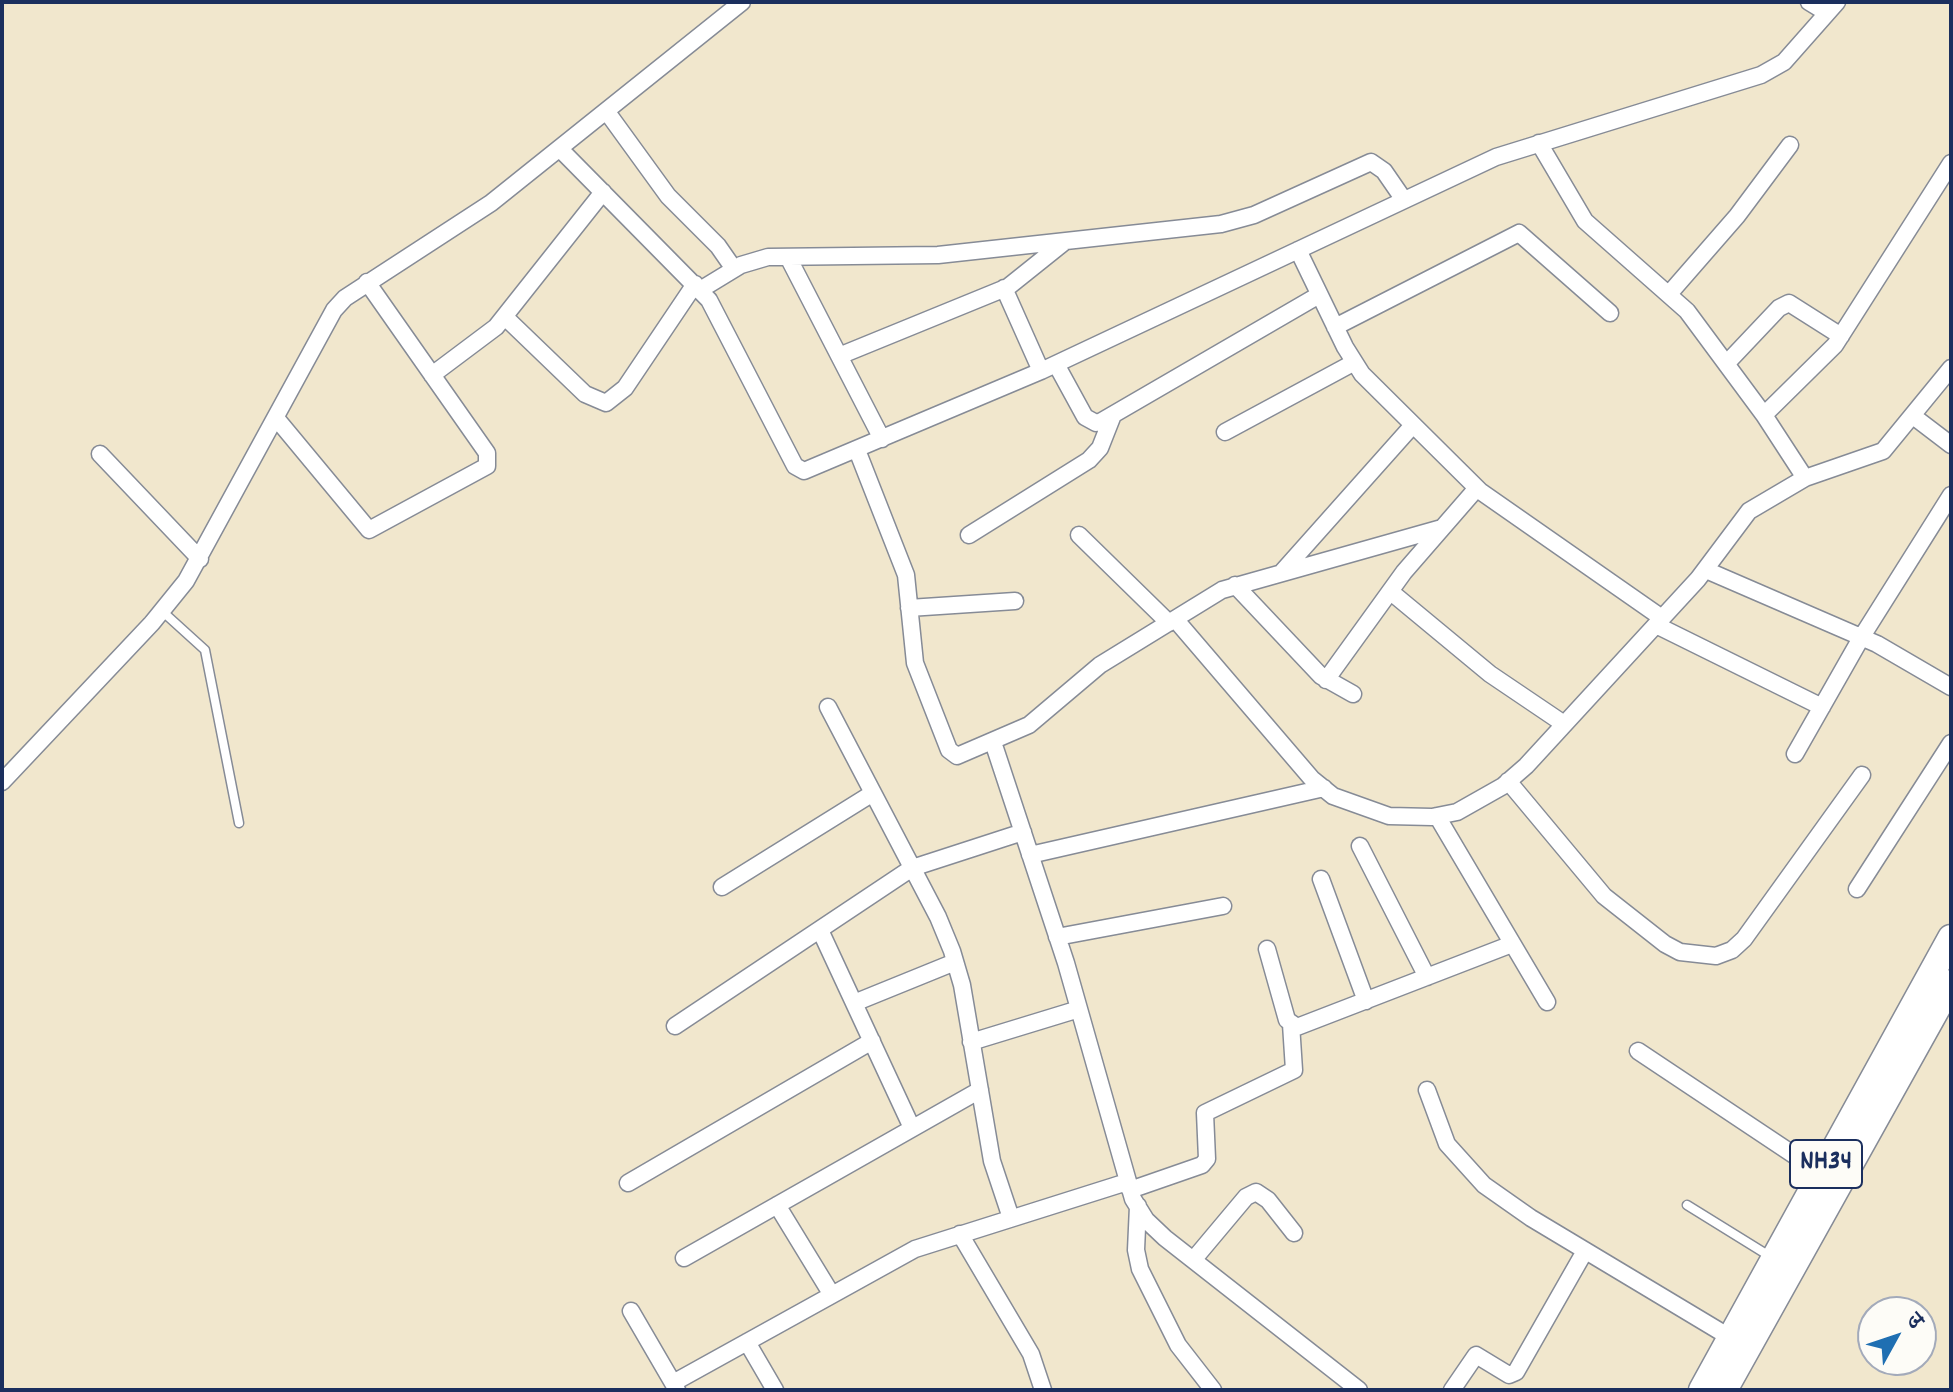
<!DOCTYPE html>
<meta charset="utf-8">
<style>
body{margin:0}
#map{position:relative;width:1953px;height:1392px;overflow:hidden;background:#f1e7cd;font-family:Dekko,"Playpen Sans Deva",sans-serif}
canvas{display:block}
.frame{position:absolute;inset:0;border:4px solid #1b2f5e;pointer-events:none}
.north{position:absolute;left:1857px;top:1296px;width:80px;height:80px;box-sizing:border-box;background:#fdfcf7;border:2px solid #a3aaba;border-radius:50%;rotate:50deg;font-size:22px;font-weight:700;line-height:32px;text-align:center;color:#1b2f5e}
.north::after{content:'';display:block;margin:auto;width:28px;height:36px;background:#1f6fb2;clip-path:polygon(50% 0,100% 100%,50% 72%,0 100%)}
</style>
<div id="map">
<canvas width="1953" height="1392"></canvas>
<div class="frame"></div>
<div class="north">उ</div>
</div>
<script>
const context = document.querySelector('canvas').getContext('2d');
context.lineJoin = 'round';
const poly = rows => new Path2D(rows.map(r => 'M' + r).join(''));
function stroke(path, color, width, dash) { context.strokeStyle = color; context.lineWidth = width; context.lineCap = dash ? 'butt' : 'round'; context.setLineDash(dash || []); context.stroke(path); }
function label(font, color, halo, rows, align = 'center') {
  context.font = font + ' Dekko,sans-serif'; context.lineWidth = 6; context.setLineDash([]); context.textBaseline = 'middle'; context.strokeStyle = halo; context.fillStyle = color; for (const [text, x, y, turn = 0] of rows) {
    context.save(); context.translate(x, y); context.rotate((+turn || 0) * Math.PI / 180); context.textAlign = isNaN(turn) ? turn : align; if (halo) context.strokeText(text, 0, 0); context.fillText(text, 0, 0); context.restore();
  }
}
const service = poly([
 [162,611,205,650,239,823],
 [1687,1205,1771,1257]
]);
const minor = poly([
 [1809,2,1827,13],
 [607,112,668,196,718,246,734,269],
 [1539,143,1585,221,1687,311,1764,415,1805,478],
 [560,149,709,300,795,466,804,471,1041,371,1496,157,1761,75,1784,62,1837,2],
 [1298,250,1345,347,1362,374,1480,491,1662,618],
 [788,257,882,439],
 [1004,288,1041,371],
 [700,290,741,265,768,257,938,255,1221,224,1254,215,1371,162,1384,171,1404,200],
 [1669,294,1737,216,1790,145],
 [505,317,585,394,606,403,625,388,695,284],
 [1335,327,1519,233,1610,313],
 [839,356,1008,287,1063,243],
 [1056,364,1085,417,1096,423,1102,421,1319,295],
 [1726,364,1779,308,1789,303,1841,336],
 [432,375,496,327,603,192],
 [1764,415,1835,345,1951,163],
 [1913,416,1951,445],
 [276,418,369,530,487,466,487,453,367,282],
 [1225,432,1353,363],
 [857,450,906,575,915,663,949,750,957,756,1029,725,1100,665,1222,590,1442,528],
 [100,454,200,559],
 [969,535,1089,460,1100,448,1113,415],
 [1079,535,1169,623],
 [1706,570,1877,644,1951,687],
 [1282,572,1413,425],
 [1235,585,1321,676,1353,694],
 [1391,592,1490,674,1564,724],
 [909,608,1015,601],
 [1175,619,1312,779,1333,796,1389,816,1432,817,1457,812,1503,786,1526,766,1698,579,1749,511,1805,478,1883,451,1951,368],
 [1656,625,1822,707],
 [1326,680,1404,572,1477,488],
 [828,707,938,917,952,951,962,985,992,1161,1011,1218],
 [993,742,1066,963,1133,1199,1146,1220,1165,1238,1359,1390],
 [1795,754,1861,638,1951,495],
 [1508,781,1604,896,1665,944,1680,952,1716,956,1732,950,1744,939,1862,775],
 [2,782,152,623,186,581,334,310,345,298,491,203,742,2],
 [1437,816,1547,1002],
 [1360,846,1427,977],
 [1030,855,1324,788],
 [1321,879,1366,1001],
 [722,887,873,793],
 [1857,889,1951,743],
 [820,930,912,1128],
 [1057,937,1223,906],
 [1267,949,1287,1020,1297,1027,1512,944],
 [854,1003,955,962],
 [675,1026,912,868,1023,832],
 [971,1042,1079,1009],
 [1638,1051,1821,1173],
 [1427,1090,1447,1144,1484,1185,1531,1218,1731,1338],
 [628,1183,872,1041],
 [1130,1190,1202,1165,1207,1159,1205,1113,1294,1070,1291,1024],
 [777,1205,832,1295],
 [1138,1206,1136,1250,1140,1269,1178,1345,1213,1390],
 [960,1234,1031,1354,1043,1390],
 [684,1258,980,1090],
 [1194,1259,1246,1197,1256,1192,1268,1200,1294,1233],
 [631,1311,677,1390],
 [747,1342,775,1390],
 [673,1383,915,1249,1127,1182],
 [1452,1390,1476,1355,1509,1375,1516,1372,1585,1251]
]);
const trunk = poly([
 [1702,1390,1951,938],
 [1724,1390,1951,983]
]);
stroke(service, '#868b96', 11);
stroke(minor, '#868b96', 19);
stroke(trunk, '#868b96', 29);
stroke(service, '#fff', 8);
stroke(minor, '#fff', 16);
stroke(trunk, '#fff', 26);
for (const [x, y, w] of [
 [1826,1164,72]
]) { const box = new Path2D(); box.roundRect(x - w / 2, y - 24, w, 48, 6); context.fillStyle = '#fdfcf7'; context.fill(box); stroke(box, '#1b2f5e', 2); }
label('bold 28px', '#1b2f5e', null, [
 ["NH34",1826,1164]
]);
</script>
